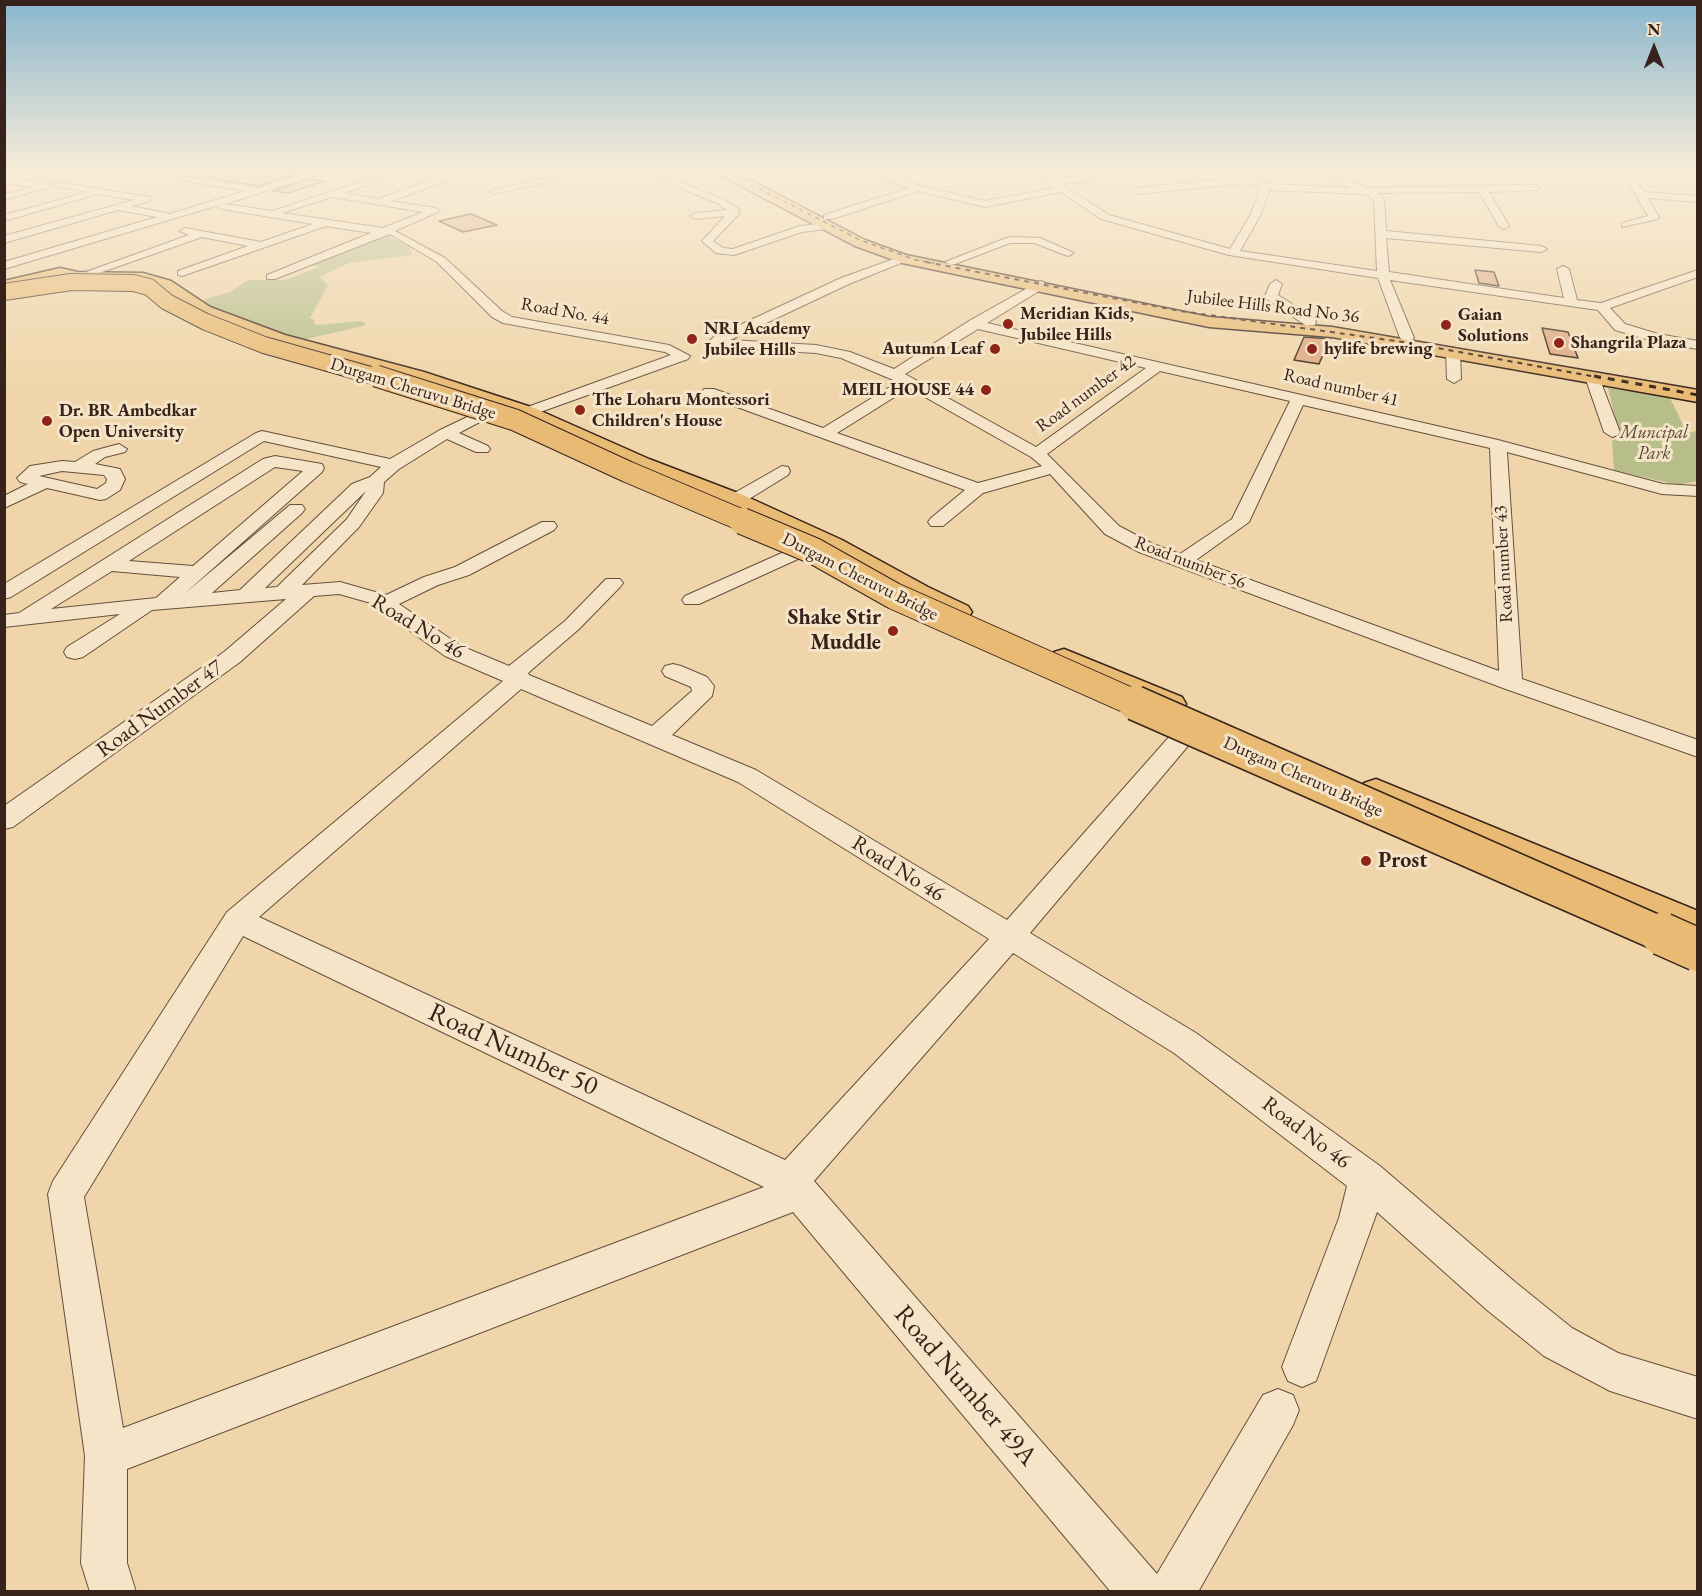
<!DOCTYPE html>
<style>
body{margin:0}
#map{position:relative;width:1702px;height:1596px;overflow:hidden;background:#efd5a9;font-family:"EB Garamond",serif}
canvas{display:block}
.frame{position:absolute;inset:0;border:6px solid #37231b;pointer-events:none}
.north{position:absolute;left:1624px;top:18px;width:60px;height:60px;-webkit-text-stroke:4px #f5e4c7;paint-order:stroke;rotate:0deg;font-size:16px;font-weight:700;line-height:24px;text-align:center;color:#37231b}
.north::after{content:'';display:block;margin:auto;width:21px;height:27px;background:#37231b;clip-path:polygon(50% 0,100% 100%,50% 72%,0 100%)}
</style>
<div id="map">
<canvas width="1702" height="1596"></canvas>
<div class="frame"></div>
<div class="north">N</div>
</div>
<script>
const context = document.querySelector('canvas').getContext('2d');
context.lineJoin = 'round';
function paint(path, color) { context.fillStyle = color; context.fill(path, 'evenodd'); }
const poly = rows => new Path2D(rows.map(r => 'M' + r).join(''));
function stroke(path, color, width, dash) { context.strokeStyle = color; context.lineWidth = width; context.lineCap = dash ? 'butt' : 'round'; context.setLineDash(dash || []); context.stroke(path); }
function label(font, color, halo, rows, align = 'center') {
  context.font = font + ' "EB Garamond",serif'; context.lineWidth = 6; context.setLineDash([]); context.textBaseline = 'middle'; context.strokeStyle = halo; context.fillStyle = color; for (const [text, x, y, turn = 0] of rows) {
    context.save(); context.translate(x, y); context.rotate((+turn || 0) * Math.PI / 180); context.textAlign = isNaN(turn) ? turn : align; if (halo) context.strokeText(text, 0, 0); context.fillText(text, 0, 0); context.restore();
  }
}
paint(poly([
 [386,234,410,247,412,255,349,263,319,277,328,285,310,318,314,320,314,324,318,325,361,321,366,323,363,326,294,342,192,303,230,292,248,280,285,280,319,267,307,264],
 [1608,388,1670,398,1687,433,1697,431,1697,481,1677,485,1614,470,1612,441,1620,438]
]), '#b7be8a');
const building = poly([
 [206,172,296,172,296,174,258,186,206,177,206,172],
 [310,179,324,181,288,193,273,191,310,179],
 [471,214,497,225,463,232,439,221,471,214],
 [1475,270,1494,272,1499,286,1479,283,1475,270],
 [1542,328,1568,332,1578,358,1550,354,1542,328],
 [1304,337,1330,339,1319,364,1294,360,1304,337]
]);
paint(building, '#dda882');
stroke(building, '#37231b', 1.5);
const minor = poly([
 [133,172,157,172,258,188,310,172,325,172,225,204,272,211,391,172,405,172,344,193,378,199,438,178,418,172,452,175,452,179,391,201,435,208,440,211,395,231,445,258,502,311,512,317,669,345,690,356,688,359,532,415,522,415,519,412,522,409,671,355,665,352,503,323,492,317,437,262,390,234,275,279,267,279,267,275,371,233,326,226,182,276,178,275,178,271,248,246,202,237,82,279,74,279,72,277,189,235,180,231,185,228,261,242,313,224,221,209,216,206,4,269,4,262,157,217,118,210,4,243,4,236,134,200,98,194,4,221,4,215,88,192,56,186,56,182,150,197,150,201,131,206,170,214,245,191,133,172],
 [332,197,333,197,423,212,383,228,282,213,332,197],
 [575,172,595,172,493,194,488,191,575,172],
 [642,172,655,172,725,200,739,209,739,214,713,241,723,248,733,249,800,226,827,223,832,226,827,229,802,232,734,255,716,253,702,241,725,216,695,219,690,216,695,213,727,210,719,204,642,172],
 [868,172,882,172,921,186,985,201,1054,188,1033,172,1044,172,1054,179,1100,174,1105,177,1103,179,1061,184,1109,215,1230,249,1251,214,1260,188,1245,183,1138,194,1133,191,1138,188,1234,178,1222,172,1235,172,1266,184,1351,188,1315,172,1328,172,1368,188,1535,185,1540,188,1538,190,1489,192,1509,226,1504,229,1499,226,1479,192,1377,193,1384,199,1386,231,1541,246,1547,249,1541,252,1386,238,1389,272,1564,298,1557,269,1563,266,1569,269,1577,300,1601,303,1698,270,1698,277,1610,308,1625,324,1658,334,1698,341,1698,349,1656,342,1615,330,1598,310,1390,280,1414,338,1407,342,1400,338,1378,278,1229,255,1101,219,1061,192,985,207,918,191,832,219,824,219,824,215,909,188,868,172],
 [1269,190,1365,194,1374,200,1377,271,1240,251,1261,214,1269,190],
 [977,172,994,172,996,174,991,177,974,177,972,175,977,172],
 [1617,172,1628,172,1634,176,1644,192,1698,196,1698,202,1648,198,1659,217,1658,219,1622,227,1622,223,1648,216,1627,180,1617,172],
 [4,177,48,183,53,186,4,200,4,194,33,187,4,183,4,177],
 [1009,237,1040,238,1074,253,1068,256,1034,243,1010,243,955,264,951,265,945,262,1009,237],
 [902,256,906,257,906,261,849,284,730,340,816,345,850,352,894,369,969,321,1040,281,1044,282,1044,288,987,323,1498,440,1663,484,1698,486,1698,496,1662,494,1507,452,1522,679,1698,740,1698,757,1503,688,1139,552,1105,534,1050,474,983,493,943,526,931,526,928,522,931,518,965,490,704,395,702,392,704,389,714,389,823,428,898,382,841,358,816,353,714,347,707,343,714,337,841,278,902,256],
 [978,329,1146,368,1036,447,905,374,978,329],
 [1160,371,1290,401,1232,519,1180,554,1153,544,1119,526,1047,454,1160,371],
 [909,388,1031,457,1042,466,978,483,837,433,909,388],
 [1303,405,1490,448,1499,671,1196,560,1249,522,1303,405],
 [1276,280,1282,284,1278,295,1315,319,1316,322,1315,325,1305,325,1267,299,1265,296,1270,284,1276,280],
 [1453,348,1460,352,1461,379,1454,383,1447,379,1446,352,1453,348],
 [1592,373,1599,377,1620,432,1618,435,1612,437,1604,432,1585,377,1592,373],
 [484,409,489,411,492,414,489,417,459,433,488,446,490,449,488,452,476,452,447,439,399,469,384,482,383,493,359,527,302,585,340,582,386,595,424,577,455,567,542,522,554,522,557,526,554,530,469,575,438,585,399,604,461,646,509,666,565,621,606,579,620,579,623,583,620,587,579,629,528,673,529,675,652,726,692,691,691,687,665,676,662,671,665,666,673,664,681,666,707,677,714,686,712,696,672,735,756,770,1007,920,1177,728,1185,726,1193,728,1197,734,1193,740,1030,933,1196,1033,1380,1166,1515,1282,1572,1328,1618,1353,1698,1377,1698,1419,1610,1391,1544,1356,1487,1310,1377,1212,1316,1381,1302,1387,1288,1381,1282,1367,1339,1218,1347,1186,1174,1053,1013,953,814,1181,1157,1574,1263,1395,1278,1389,1293,1395,1299,1410,1293,1425,1198,1592,1111,1592,793,1212,127,1469,127,1563,136,1592,90,1592,81,1563,85,1456,48,1194,53,1181,227,912,503,681,445,656,371,603,339,594,314,596,240,662,13,827,4,829,4,806,224,652,286,599,152,610,83,657,75,659,67,657,64,652,67,647,120,614,4,627,4,615,19,613,263,459,275,456,322,464,324,468,322,472,183,595,290,505,302,505,305,509,302,513,212,593,240,590,352,484,370,477,381,467,264,441,11,597,4,599,4,584,256,433,262,431,390,459,440,430,484,409],
 [275,467,303,471,193,566,129,561,275,467],
 [366,491,347,519,277,587,265,588,366,491],
 [112,571,180,577,156,598,51,609,112,571],
 [521,689,738,782,989,939,785,1160,259,917,521,689],
 [243,936,764,1187,123,1428,84,1197,243,936],
 [119,444,127,449,125,452,105,457,95,464,120,469,125,479,120,490,106,499,100,500,47,488,4,508,4,496,28,484,20,482,17,478,30,466,62,461,75,462,93,451,119,444],
 [62,471,104,475,107,479,106,483,97,489,39,476,62,471],
 [782,466,788,467,790,471,788,475,741,504,735,505,729,504,726,500,729,496,782,466],
 [802,544,809,546,811,550,809,554,699,604,685,604,682,600,685,596,802,544]
]);
const major = poly([
 [714,172,731,172,754,182,865,240,906,255,1209,317,1332,327,1698,390,1698,402,1332,337,1209,327,902,263,855,246,714,172],
 [60,268,78,272,143,273,171,281,210,307,285,335,424,372,534,408,649,459,743,495,842,540,928,587,968,606,972,612,968,618,959,620,950,618,910,599,824,550,727,505,633,469,520,416,410,380,273,343,198,313,161,287,143,283,78,282,60,278,4,291,4,281,60,268],
 [1064,649,1182,697,1186,704,1182,711,1171,714,1160,711,1054,664,1050,658,1054,652,1064,649],
 [1376,779,1698,911,1698,943,1364,799,1360,791,1364,783,1376,779]
]);
stroke(minor, '#65503e', 2);
stroke(major, '#37231b', 3);
paint(minor, '#f5e4c7');
paint(major, '#e8ba74');
stroke(poly([
 [727,172,860,240,916,260,934,263]
]), '#37231b', 1.5, [4.5, 4.5]);
stroke(poly([
 [926,262,1180,311,1410,343,1602,378]
]), '#37231b', 2, [5, 5]);
stroke(poly([
 [1594,376,1698,395]
]), '#37231b', 3, [7, 7]);
const majorBridgeFar4 = poly([
 [4,292,71,282,133,283,149,287,167,302,206,322,264,345,381,378]
]);
const majorBridgeFar3 = poly([
 [376,376,515,420,628,472,746,522]
]);
const majorBridgeFar2 = poly([
 [742,521,814,551,894,596,1139,705]
]);
const majorBridgeFar1 = poly([
 [1135,703,1665,936]
]);
const majorBridge = poly([
 [1662,934,1698,950]
]);
stroke(majorBridgeFar4, '#37231b', 18, []);
stroke(majorBridgeFar3, '#37231b', 23, []);
stroke(majorBridgeFar2, '#37231b', 28, []);
stroke(majorBridgeFar1, '#37231b', 37, []);
stroke(majorBridge, '#37231b', 45, []);
stroke(majorBridgeFar4, '#e8ba74', 16);
stroke(majorBridgeFar3, '#e8ba74', 21);
stroke(majorBridgeFar2, '#e8ba74', 26);
stroke(majorBridgeFar1, '#e8ba74', 34);
stroke(majorBridge, '#e8ba74', 42);
const sky = context.createLinearGradient(0, 0, 0, 396);
sky.addColorStop(0, '#89b6cd');
sky.addColorStop(0.43, '#f8ecd8');
sky.addColorStop(1, '#f8ecd800');
context.fillStyle = sky;
context.fillRect(0, 0, 1702, 396);
for (const [x, y, r, color] of [
 [1008,324,6,"#8f2418"],
 [1446,325,6,"#8f2418"],
 [692,339,6,"#8f2418"],
 [1559,343,6,"#8f2418"],
 [995,349,6,"#8f2418"],
 [1312,349,6,"#8f2418"],
 [986,390,6,"#8f2418"],
 [580,410,6,"#8f2418"],
 [47,421,6,"#8f2418"],
 [893,631,6,"#8f2418"],
 [1366,861,6,"#8f2418"]
]) { const dot = new Path2D(); dot.arc(x, y, r, 0, 2 * Math.PI); context.fillStyle = color; context.fill(dot); stroke(dot, '#f5e4c7', 2); }
label('18px', '#37231b', '#f5e4c7', [
 ["Jubilee Hills Road No 36",1273,307,7],
 ["Road No. 44",565,312,10],
 ["Road number 41",1341,388,13],
 ["Durgam Cheruvu Bridge",413,389,17],
 ["Road number 42",1086,394,-36],
 ["Road number 56",1190,563,21],
 ["Road number 43",1504,564,-93],
 ["Durgam Cheruvu Bridge",860,577,27],
 ["Durgam Cheruvu Bridge",1303,777,24]
]);
label('bold 18px', '#37231b', '#f5e4c7', [
 ["Meridian Kids,",1020,314],
 ["Jubilee Hills",1020,335],
 ["Gaian",1458,315],
 ["Solutions",1458,336],
 ["NRI Academy",704,329],
 ["Jubilee Hills",704,350],
 ["Shangrila Plaza",1571,343],
 ["Autumn Leaf",983,349,"right"],
 ["hylife brewing",1324,349],
 ["MEIL HOUSE 44",974,390,"right"],
 ["The Loharu Montessori",592,400],
 ["Children's House",592,421],
 ["Dr. BR Ambedkar",59,411],
 ["Open University",59,432]
], 'left');
label('italic 18px', '#574a37', '#f5e4c7', [
 ["Muncipal",1654,433],
 ["Park",1654,454]
]);
label('bold 22px', '#37231b', '#f5e4c7', [
 ["Shake Stir",881,618],
 ["Muddle",881,643],
 ["Prost",1378,861,"left"]
], 'right');
label('22px', '#37231b', '#f5e4c7', [
 ["Road No 46",418,627,31],
 ["Road Number 47",160,709,-36],
 ["Road No 46",898,869,32],
 ["Road No 46",1306,1133,37]
]);
label('27px', '#37231b', '#f5e4c7', [
 ["Road Number 50",513,1050,25],
 ["Road Number 49A",965,1386,49]
]);
</script>
